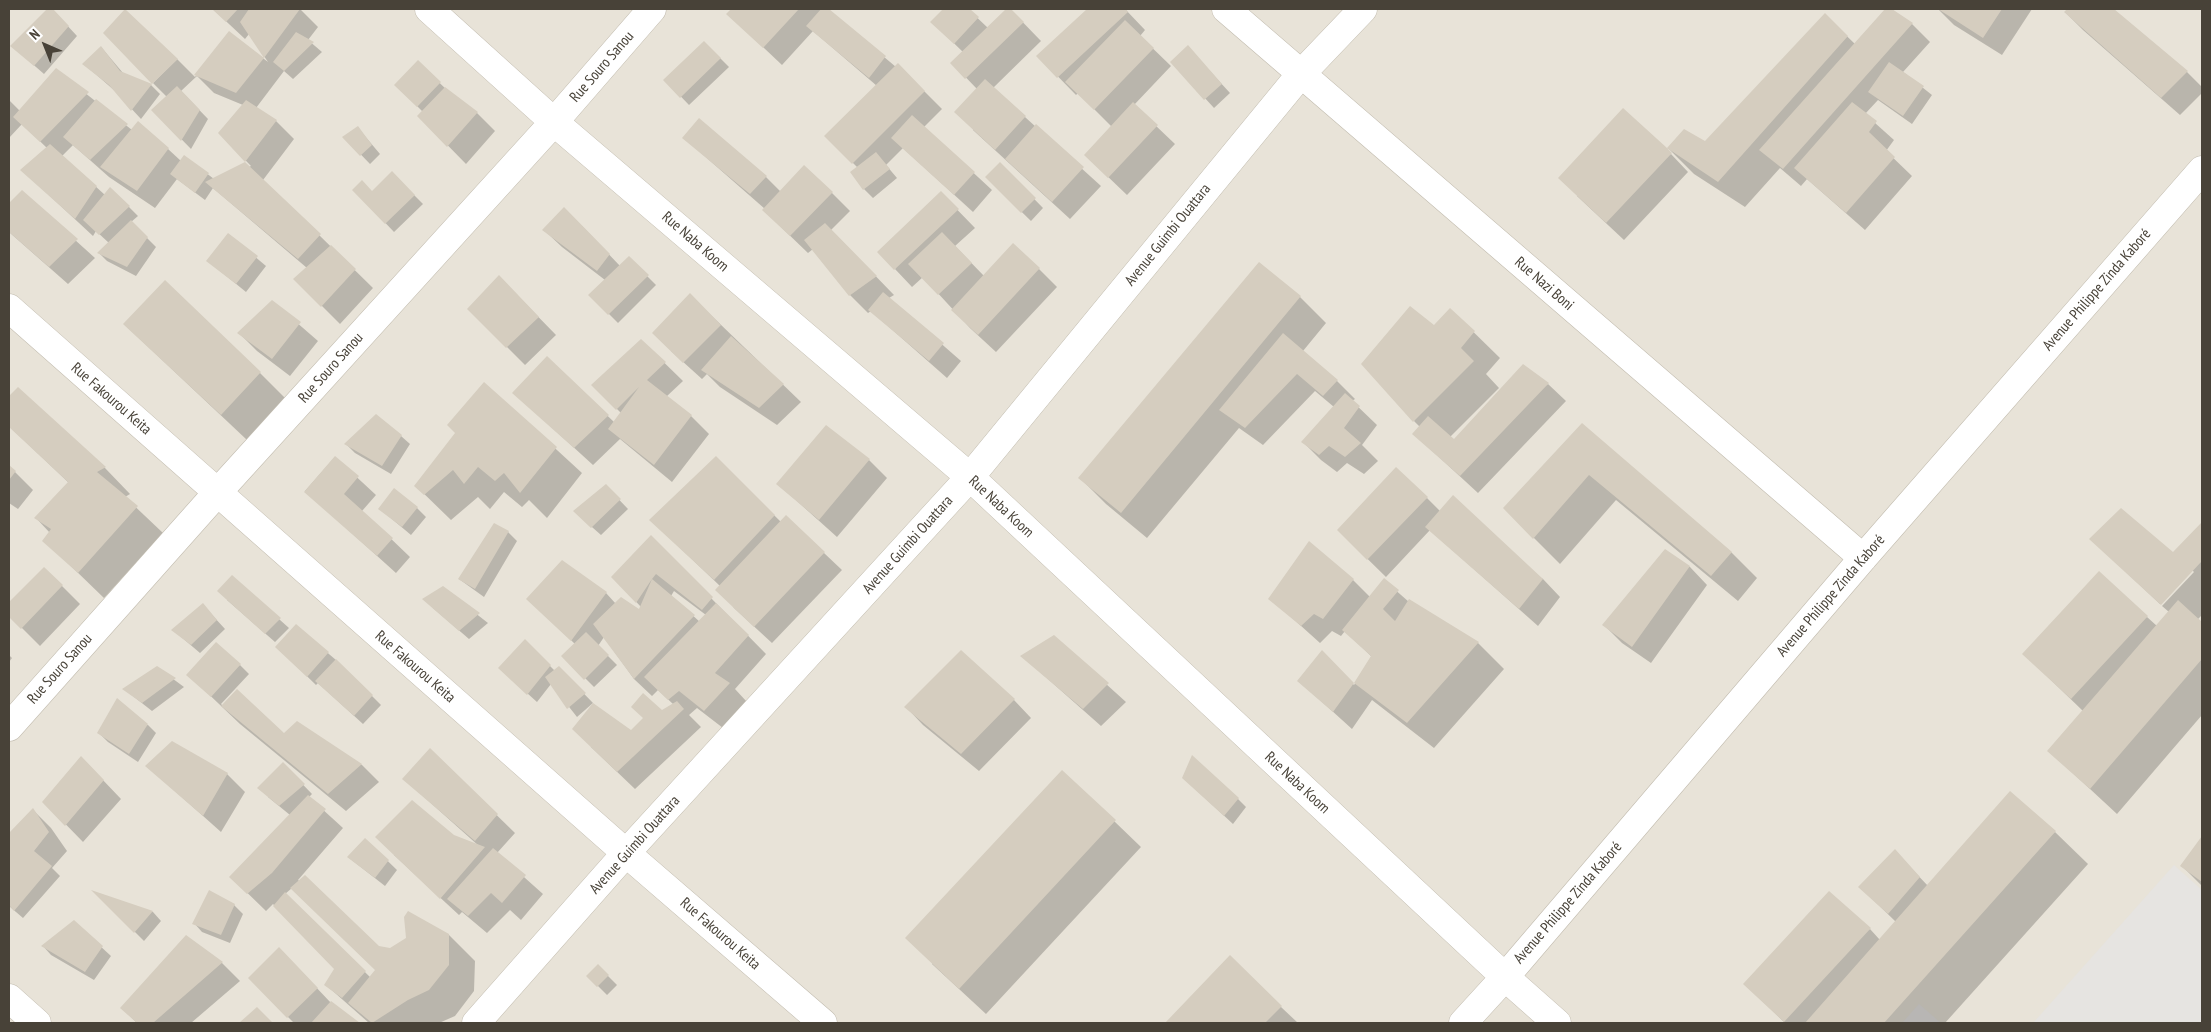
<!DOCTYPE html>
<meta charset="utf-8">
<style>
body{margin:0}
#map{position:relative;width:2211px;height:1032px;overflow:hidden;background:#f4f1e9;font-family:"PT Sans Narrow",sans-serif}
canvas{display:block}
.frame{position:absolute;inset:0;border:10px solid #484238;pointer-events:none}
.north{position:absolute;left:20px;top:20px;width:50px;height:50px;-webkit-text-stroke:4px #fff;paint-order:stroke;rotate:316deg;font-size:14px;font-weight:700;line-height:20px;text-align:center;color:#484238}
.north::after{content:'';display:block;margin:auto;width:18px;height:22px;background:#484238;clip-path:polygon(50% 0,100% 100%,50% 72%,0 100%)}
</style>
<div id="map">
<canvas width="2211" height="1032"></canvas>
<div class="frame"></div>
<div class="north">N</div>
</div>
<script>
const context = document.querySelector('canvas').getContext('2d');
context.lineJoin = 'round';
function paint(path, color) { context.fillStyle = color; context.fill(path, 'evenodd'); }
const poly = rows => new Path2D(rows.map(r => 'M' + r).join(''));
function stroke(path, color, width, dash) { context.strokeStyle = color; context.lineWidth = width; context.lineCap = dash ? 'butt' : 'round'; context.setLineDash(dash || []); context.stroke(path); }
function label(font, color, halo, rows, align = 'center') {
  context.font = font + ' "PT Sans Narrow",sans-serif'; context.lineWidth = 5; context.setLineDash([]); context.textBaseline = 'middle'; context.strokeStyle = halo; context.fillStyle = color; for (const [text, x, y, turn = 0] of rows) {
    context.save(); context.translate(x, y); context.rotate((+turn || 0) * Math.PI / 180); context.textAlign = isNaN(turn) ? turn : align; if (halo) context.strokeText(text, 0, 0); context.fillText(text, 0, 0); context.restore();
  }
}
paint(poly([
 [9,9,2202,9,2202,1023,9,1023]
]), '#e8e3d8');
paint(poly([
 [2174,865,2202,890,2202,1023,2033,1023],
 [1919,1004,1941,1023,1902,1023]
]), '#e6e4e1');
paint(poly([
 [49,9,52,9,77,36,44,74,12,46],
 [213,9,300,9,318,27,308,40,322,52,293,79,284,71,256,108,276,121,294,139,263,180,373,288,340,324,295,279,307,268,213,188,205,200,177,179,155,208,109,177,73,145,62,156,105,195,129,207,138,216,131,222,156,247,136,276,107,261,99,253,109,243,96,231,93,236,22,170,47,148,22,124,9,138,9,100,20,111,56,70,132,130,168,149,181,161,184,156,214,179,249,167,251,166,219,133,243,105,214,93,197,76,181,91,208,119,191,149,153,110,167,97,153,83,177,59,195,77,230,33,268,62,249,34,245,39],
 [733,9,827,9,896,67,898,65,942,109,924,127,992,190,973,212,903,148,886,165,897,178,873,198,864,189,858,168,826,136,877,86,813,31,782,65,728,14],
 [944,9,968,9,988,28,1010,9,1041,41,993,88,1101,186,1070,219,973,130,977,89,952,63,963,52,932,22],
 [1089,9,1125,9,1145,30,1140,36,1171,66,1134,105,1175,144,1127,195,1104,173,1112,127,1078,93,1076,95,1038,56],
 [1886,9,1890,9,1912,24,1930,42,1903,72,1932,95,1912,124,1878,100,1865,114,1894,140,1886,151,1912,176,1865,230,1807,179,1801,186,1780,168,1745,207,1694,174,1668,148,1706,143,1825,15,1855,44],
 [1938,9,2032,9,2002,55,1954,25],
 [2069,9,2112,9,2187,72,2202,87,2202,93,2180,115,2083,30,2065,12],
 [704,42,729,67,689,105,665,80],
 [101,47,123,73,151,85,160,94,141,119,115,91,84,64],
 [1196,56,1230,93,1214,108,1172,62],
 [418,62,449,92,477,113,495,131,466,164,419,116,423,112,396,85],
 [358,128,380,154,370,164,344,137],
 [684,138,766,177,781,192,832,193,850,211,831,230,894,295,889,298,961,361,947,378,871,311,868,313,850,295,813,249,808,253,782,228,765,209],
 [1671,154,1688,172,1624,240,1577,196],
 [1000,164,1043,208,1031,221,986,177],
 [392,173,423,204,394,232,354,190,372,192],
 [22,192,95,258,68,284,9,232,9,205],
 [941,193,975,228,955,246,984,276,1039,269,1057,287,996,352,970,328,923,277,912,287,895,269],
 [582,226,620,266,629,258,656,285,618,323,590,295,605,280,562,247,544,230],
 [228,234,266,266,246,292,208,261],
 [1259,263,1300,297,1326,323,1303,351,1337,381,1355,399,1352,401,1377,425,1362,445,1378,461,1364,474,1347,463,1337,472,1321,460,1303,442,1334,407,1315,391,1263,445,1239,428,1147,538,1106,504,1080,478],
 [517,295,556,335,525,365,469,309],
 [690,295,801,402,777,425,720,387,707,374,702,379,671,351],
 [272,301,318,341,290,376,257,351,239,333],
 [1451,310,1500,358,1486,374,1499,388,1450,437,1454,441,1548,384,1566,401,1478,493,1414,434,1420,427,1414,421,1435,327],
 [124,324,260,373,286,399,247,440],
 [641,340,683,381,666,397,691,416,709,434,672,482,620,439,593,465,514,393,547,358,614,422,621,413,593,385],
 [484,383,582,473,547,518,529,500,522,507,504,492,490,509,478,497,451,520,416,486,456,433],
 [18,389,105,468,130,494,125,497,163,533,104,598,44,540,50,533,36,518,69,483,9,426,9,397],
 [1582,425,1731,552,1757,578,1738,601,1616,500,1560,564,1504,508],
 [401,436,410,444,391,474,355,453,346,444],
 [335,457,376,495,362,511,410,557,396,573,305,491],
 [716,458,781,522,824,553,842,570,772,643,734,608,720,586,651,520],
 [869,460,887,478,837,537,778,484],
 [9,466,33,490,18,509,9,503],
 [606,486,628,509,601,535,584,520],
 [1427,498,1440,511,1543,579,1560,597,1538,626,1430,530,1386,577,1338,530],
 [417,508,426,517,411,535,380,509],
 [2202,524,2202,615,2197,620,2202,624,2202,715,2117,814,2049,751,2083,711,2024,654,2147,617,2157,626,2169,612,2162,606,2194,572,2192,570,2160,604,2091,539,2174,554],
 [508,532,517,541,484,597,459,579],
 [651,537,766,654,735,689,747,702,723,728,697,708,689,715,701,727,635,789,591,747,631,732,673,704,658,690,652,696,634,679,604,637,598,646,617,665,594,687,563,656,575,644,546,616,606,593,616,604,639,611,641,607,613,577],
 [674,591,706,615,700,622,671,596],
 [1665,550,1690,567,1707,585,1651,663,1622,643,1604,625],
 [44,568,80,604,40,646,9,615,9,604],
 [232,577,289,628,275,642,227,600],
 [1353,580,1370,597,1384,580,1409,602,1478,643,1504,669,1434,748,1372,700,1352,729,1299,681,1322,652,1354,685,1372,657,1345,631,1341,636,1332,631,1320,643,1270,598],
 [443,588,488,623,469,639,433,608],
 [203,605,225,629,200,653,173,630],
 [296,626,336,660,381,705,363,724,318,683,316,685,277,647],
 [1054,637,1126,702,1101,726,1022,656],
 [525,641,555,671,559,668,593,703,577,717,551,684,537,702,508,676],
 [9,655,12,658,9,662],
 [240,665,249,674,221,704,223,706,284,735,298,723,362,765,379,782,346,811,240,724,197,683],
 [157,667,184,687,152,711,124,689],
 [1014,700,1031,718,979,771,923,725,906,707],
 [148,725,156,733,138,762,108,742,99,733],
 [430,750,515,833,497,853,543,894,521,920,510,910,487,933,462,912,459,915,394,855,453,836,480,847,404,779],
 [81,757,121,799,83,842,44,802],
 [283,764,312,794,309,797,343,828,298,880,379,947,391,950,449,935,475,961,474,991,455,1016,439,1023,369,1023,326,985,336,968,273,904,266,911,231,877,290,815,268,797],
 [292,888,376,970,371,978,285,894],
 [147,766,227,774,245,792,221,832],
 [1062,771,1141,847,986,1014,932,964],
 [1193,787,1238,799,1246,807,1233,824],
 [33,810,51,828,67,851,52,868,60,876,23,918,9,906,9,835],
 [2055,832,2088,864,1945,1023,1785,1023,1745,984,1870,929,1880,940,1896,922,1860,887,1895,851,1928,886],
 [365,839,397,870,385,886,348,857],
 [2202,839,2202,886,2182,866],
 [96,893,153,912,161,921,144,941],
 [234,905,243,914,230,943,202,932,194,923],
 [74,922,111,956,94,980,51,955,43,946],
 [186,937,222,963,240,981,191,1023,137,1023,122,1008],
 [1230,957,1281,1007,1298,1023,1166,1023],
 [598,966,617,985,607,995,588,976],
 [297,967,331,1003,358,1023,294,1023,249,978]
]), '#0003');
paint(poly([
 [47,9,53,9,69,26,34,66,10,46],
 [125,9,178,59,152,84,131,111,109,85,82,64,101,46,120,71,152,84,103,33],
 [212,9,238,9,226,22],
 [249,9,300,9,264,58,240,22],
 [731,9,799,9,763,48,726,14],
 [821,9,829,9,886,56,869,78,806,26],
 [943,9,970,9,979,17,954,44,930,22],
 [1006,9,1011,9,1024,22,965,79,950,63],
 [1087,9,1126,9,1128,12,1057,78,1036,56],
 [1885,9,1892,9,1913,23,1783,169,1759,150],
 [1938,9,2002,9,1983,38],
 [2067,9,2114,9,2188,71,2161,98,2064,12],
 [1825,13,1848,36,1718,182,1667,148,1672,153,1606,223,1558,178,1623,108,1667,148,1684,129,1705,141],
 [1125,20,1154,48,1094,110,1065,82],
 [229,31,264,58,236,93,194,75],
 [296,32,314,42,284,71,273,62],
 [704,41,721,58,680,98,663,80],
 [1188,45,1222,84,1204,100,1170,62],
 [418,60,441,82,417,107,394,85],
 [1889,62,1924,86,1903,116,1868,92],
 [898,63,925,91,852,164,824,136],
 [56,68,89,92,40,142,13,117],
 [985,79,1026,116,995,150,954,112],
 [177,86,200,110,181,141,151,110],
 [445,87,478,112,447,147,417,116],
 [96,99,128,124,90,160,63,137],
 [246,100,277,120,245,162,218,133],
 [1133,102,1158,125,1108,178,1084,155],
 [1852,102,1877,121,1869,132,1895,157,1846,213,1794,168],
 [912,115,975,172,954,195,891,138],
 [699,118,767,176,750,194,682,138],
 [138,121,169,148,137,191,100,167],
 [1036,124,1084,167,1052,202,1005,159],
 [358,126,372,145,360,156,342,137],
 [50,144,97,186,75,219,20,170],
 [876,152,890,169,863,190,850,172],
 [184,155,209,173,195,193,170,174],
 [245,162,321,234,298,259,205,182],
 [1000,162,1036,198,1021,213,985,177],
 [804,165,833,192,790,236,762,210],
 [392,171,415,195,385,224,352,190,362,180,372,191],
 [110,187,130,206,99,235,83,220],
 [22,190,78,239,49,267,9,232,9,203],
 [941,191,959,209,894,270,877,252],
 [564,207,610,254,597,271,542,230],
 [131,220,148,237,127,267,97,253],
 [825,223,877,276,849,296,804,240],
 [942,232,972,263,938,295,908,264],
 [228,233,258,256,236,284,206,261],
 [1013,243,1040,268,978,335,951,310],
 [331,245,356,269,321,307,293,279],
 [629,256,649,275,608,315,588,295],
 [1259,262,1301,296,1121,513,1078,478],
 [499,275,539,317,506,348,467,309],
 [165,280,261,372,221,415,123,324],
 [883,292,944,343,929,361,868,310],
 [690,293,721,325,683,363,652,333],
 [272,300,301,322,272,359,237,333],
 [1410,306,1434,325,1450,308,1475,331,1461,348,1474,361,1413,422,1361,364],
 [1283,333,1338,380,1323,396,1297,374,1245,428,1219,410],
 [731,336,784,384,759,408,701,370],
 [641,339,666,362,647,380,692,415,654,465,608,429,639,387,616,410,591,385],
 [547,356,609,415,574,448,512,393],
 [1523,364,1549,383,1460,476,1412,434,1428,416,1454,439],
 [484,382,557,447,520,493,504,473,495,481,478,467,464,484,453,470,424,495,414,486,455,433,447,425],
 [18,387,106,467,97,472,138,506,78,573,42,541,51,529,34,518,68,482,9,427,9,396],
 [1345,393,1360,406,1344,428,1361,443,1345,457,1329,446,1319,455,1301,442],
 [376,414,402,435,382,466,344,444],
 [1582,423,1732,552,1711,576,1589,475,1533,539,1503,508],
 [826,425,870,459,819,520,776,484],
 [335,456,359,476,344,494,393,538,377,556,304,492],
 [716,456,775,515,714,580,649,520],
 [9,465,16,471,9,480],
 [1396,467,1428,497,1367,560,1337,530],
 [606,484,621,499,591,528,573,511],
 [394,488,418,507,402,527,378,509],
 [1453,495,1543,579,1519,609,1425,527],
 [2121,508,2173,552,2202,522,2202,561,2161,605,2089,539],
 [786,515,825,552,754,627,715,590],
 [494,523,509,531,475,589,458,579],
 [651,535,713,597,702,610,656,574,652,579,695,615,634,679,593,624,621,597,639,609,652,579,636,603,611,577],
 [1309,541,1354,579,1323,619,1314,614,1301,626,1268,599],
 [1665,549,1690,566,1632,647,1602,625],
 [562,560,607,592,571,641,526,599],
 [44,567,63,585,21,629,9,617,9,602],
 [2099,571,2148,616,2071,699,2022,654],
 [232,575,281,618,265,634,217,591],
 [1384,578,1399,590,1383,609,1395,621,1409,599,1479,642,1407,723,1354,683,1333,712,1297,681,1322,650,1354,683,1371,656,1342,630],
 [443,586,480,613,459,631,422,599],
 [2178,600,2202,622,2202,659,2090,789,2047,751],
 [203,603,217,620,191,645,171,630],
 [716,603,749,635,715,673,730,683,704,711,679,691,668,700,644,677],
 [296,624,329,652,307,677,275,647],
 [586,632,609,655,584,680,561,656],
 [1054,635,1109,683,1083,709,1020,656],
 [525,639,551,665,527,695,498,668],
 [216,642,241,664,211,697,186,675],
 [961,650,1015,699,961,754,904,707],
 [336,659,373,695,354,716,315,681],
 [157,666,176,678,142,703,122,689],
 [559,666,586,693,567,709,545,677],
 [237,689,284,733,297,721,362,764,328,794,221,706],
 [643,693,662,710,677,701,684,709,617,772,572,729,593,703,631,730,643,718,631,707],
 [117,698,148,724,129,754,97,733],
 [172,741,228,773,203,816,145,766],
 [430,748,498,814,475,841,402,779],
 [1192,755,1239,798,1224,816,1182,778],
 [81,756,104,780,65,826,42,802],
 [283,762,305,784,279,806,257,788],
 [1062,770,1116,820,959,989,905,938],
 [2010,791,2056,831,1884,1023,1805,1023],
 [308,795,326,809,272,873,247,894,229,877],
 [412,800,454,835,485,847,440,899,375,837],
 [33,808,49,832,34,851,52,866,14,911,9,905,9,833],
 [2202,836,2202,882,2180,866],
 [365,838,389,860,375,878,347,857],
 [493,848,526,875,502,903,491,893,468,916,447,899],
 [1895,849,1920,877,1888,914,1858,887],
 [305,875,379,946,390,948,406,938,404,917,408,911,449,934,449,965,429,990,408,1000,372,1023,348,1003,375,970,290,888],
 [91,890,153,911,134,933],
 [209,890,235,904,221,935,192,924],
 [1829,891,1871,928,1784,1022,1743,984],
 [285,892,366,971,342,998,324,985,334,969,273,906],
 [74,920,103,946,85,972,41,946],
 [186,935,223,962,153,1023,137,1023,120,1008],
 [279,947,318,988,287,1018,248,978],
 [1230,955,1282,1006,1265,1023,1165,1023],
 [598,964,609,975,597,987,586,976],
 [331,1001,360,1023,311,1023],
 [257,1007,273,1023,239,1023]
]), '#d5cdbf');
const minor = poly([
 [429,9,554,122,970,477,1505,977,1557,1023],
 [1226,9,1863,558],
 [9,308,626,853,823,1023],
 [9,727,217,493,554,122,652,9],
 [9,998,37,1023],
 [476,1023,626,853,970,477,1300,75,1363,9],
 [1463,1023,1505,977,1863,558,2202,170]
]);
stroke(minor, '#c2bcaf', 29);
stroke(minor, '#fff', 28);
label('15px', '#484238', '#fff', [
 ["Rue Souro Sanou",602,67,-49],
 ["Avenue Guimbi Ouattara",1168,235,-51],
 ["Rue Naba Koom",695,242,41],
 ["Rue Nazi Boni",1544,284,41],
 ["Avenue Philippe Zinda Kaboré",2097,290,-49],
 ["Rue Souro Sanou",331,368,-48],
 ["Rue Fakourou Keita",111,399,41],
 ["Rue Naba Koom",1001,507,43],
 ["Avenue Guimbi Ouattara",908,545,-48],
 ["Avenue Philippe Zinda Kaboré",1831,596,-49],
 ["Rue Fakourou Keita",415,667,41],
 ["Rue Souro Sanou",60,669,-48],
 ["Rue Naba Koom",1297,783,43],
 ["Avenue Guimbi Ouattara",635,845,-48],
 ["Avenue Philippe Zinda Kaboré",1568,903,-49],
 ["Rue Fakourou Keita",720,934,41]
]);
</script>
